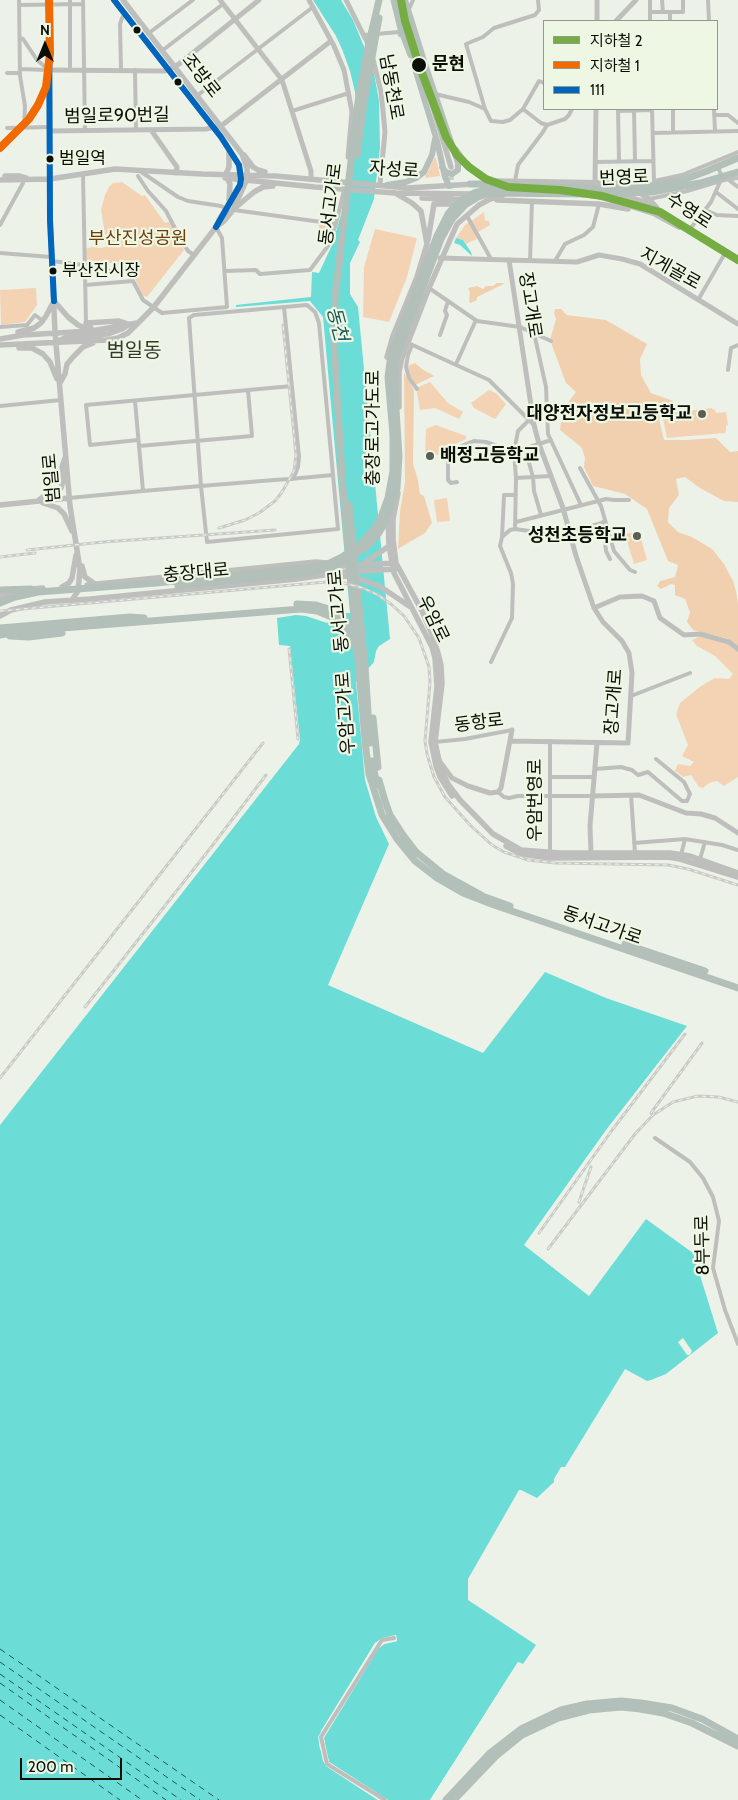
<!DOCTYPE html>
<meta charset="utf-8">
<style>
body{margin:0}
#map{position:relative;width:738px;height:1800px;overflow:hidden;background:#edf2e8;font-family:Cabin,"Noto Sans KR",sans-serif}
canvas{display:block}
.legend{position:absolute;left:543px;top:20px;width:175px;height:90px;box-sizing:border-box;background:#eef7e3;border:1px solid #949a8b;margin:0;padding:6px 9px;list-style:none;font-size:15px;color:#0c0e08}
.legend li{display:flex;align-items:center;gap:10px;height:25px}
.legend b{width:25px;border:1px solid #949a8b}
.north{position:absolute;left:20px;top:20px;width:50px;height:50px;-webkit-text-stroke:4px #eef7e3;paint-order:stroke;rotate:0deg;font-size:14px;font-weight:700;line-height:20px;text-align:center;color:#0c0e08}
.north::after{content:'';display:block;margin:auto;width:18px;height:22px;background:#0c0e08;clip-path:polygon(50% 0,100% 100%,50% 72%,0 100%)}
.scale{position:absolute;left:20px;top:1758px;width:102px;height:22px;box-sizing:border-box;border:2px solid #0c0e08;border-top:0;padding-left:6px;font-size:15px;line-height:18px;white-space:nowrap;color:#0c0e08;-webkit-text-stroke:4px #eef7e3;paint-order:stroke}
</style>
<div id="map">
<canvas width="738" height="1800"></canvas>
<ul class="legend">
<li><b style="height:6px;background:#75ad42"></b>지하철 2</li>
<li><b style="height:6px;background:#f06a00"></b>지하철 1</li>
<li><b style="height:6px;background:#0065bd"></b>111</li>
</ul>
<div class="north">N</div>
<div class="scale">200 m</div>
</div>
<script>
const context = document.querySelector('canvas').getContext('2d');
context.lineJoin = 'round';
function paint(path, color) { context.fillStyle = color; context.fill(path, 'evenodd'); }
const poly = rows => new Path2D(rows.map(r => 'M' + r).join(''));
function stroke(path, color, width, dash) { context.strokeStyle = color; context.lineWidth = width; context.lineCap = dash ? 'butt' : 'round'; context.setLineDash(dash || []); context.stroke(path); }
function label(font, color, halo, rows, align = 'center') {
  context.font = font + ' Cabin,"Noto Sans KR",sans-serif'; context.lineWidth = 4.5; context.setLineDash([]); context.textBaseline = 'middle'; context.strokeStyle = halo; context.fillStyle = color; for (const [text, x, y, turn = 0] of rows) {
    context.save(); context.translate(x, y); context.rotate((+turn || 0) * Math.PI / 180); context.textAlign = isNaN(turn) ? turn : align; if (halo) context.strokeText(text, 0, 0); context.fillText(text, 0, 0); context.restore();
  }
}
paint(poly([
 [434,158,436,158,440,176,426,178,425,176,429,170],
 [122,182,142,196,145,195,165,223,172,221,184,250,147,297,142,295,135,279,129,279,127,274,120,265,113,263,91,263,85,259,85,249,92,247,102,248,107,246,101,210,105,195,109,187,113,183],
 [484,212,485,220,489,221,490,225,475,234,477,239,466,244,463,240,456,238,465,225],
 [375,229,417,238,407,277,389,322,363,317,364,267],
 [36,288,37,305,25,322,1,325,0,290],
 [430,382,448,403,463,412,459,419,435,408,420,410,416,388],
 [489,390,496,393,506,404,495,419,474,408,471,403],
 [711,408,715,410,716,413,726,412,728,425,726,426,726,431,725,433,667,438,663,419,671,413],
 [436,425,466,436,466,439,440,451,438,455,425,454,426,429],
 [447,498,450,521,437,522,434,500],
 [639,531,647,560,634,564,625,534],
 [700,636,728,644,738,651,738,777,724,786,717,781,709,783,703,788,699,787,691,775,683,777,675,771,678,764,690,766,694,762,682,756,688,745,676,714,680,703,701,686,715,678,729,679,733,674,715,656,697,646,692,640]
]), '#f4d3b4');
paint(poly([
 [319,224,328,226,321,245],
 [497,283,503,283,504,284,477,297,477,300,471,303,469,302,470,293,468,288,477,286,483,289,486,286,493,286],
 [555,309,561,309,567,315,606,320,647,344,640,359,641,375,651,393,673,401,671,408,659,419,664,440,686,440,716,438,730,452,738,451,738,502,724,501,700,488,685,477,676,479,679,495,669,508,668,522,678,532,692,537,712,549,724,564,733,581,736,591,738,605,738,647,729,639,693,630,687,622,690,612,685,599,675,595,675,585,671,584,661,589,657,586,660,581,675,577,678,565,668,561,647,509,625,494,593,486,584,467,585,458,582,448,560,430,562,416,567,404,576,392,566,383,550,340,556,319,554,313],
 [415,363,422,369,434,376,415,385,411,378,408,366],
 [404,373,414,390,413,464,418,480,420,494,424,496,432,523,425,533,398,549,400,511,405,482]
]), '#f1d0b0');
paint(poly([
 [313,0,341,0,353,20,373,68,379,101,380,148,374,199,358,240,360,242,350,263,350,294,358,307,390,639,379,646,376,651,374,662,356,682,365,780,376,817,389,844,328,985,483,1053,545,972,606,998,687,1026,606,1130,524,1245,589,1296,646,1219,693,1253,718,1333,666,1374,651,1380,647,1381,625,1369,565,1467,561,1467,554,1479,554,1482,537,1498,521,1490,519,1490,468,1579,468,1600,536,1645,523,1664,518,1662,430,1800,388,1800,329,1762,324,1740,324,1736,378,1649,384,1644,397,1641,396,1635,375,1643,321,1731,319,1745,326,1766,378,1800,0,1800,0,1125,299,744,300,740,290,646,279,645,277,618,296,615,306,616,327,623,335,616,344,613,350,613,323,317,310,301,236,307,236,305,311,297,312,272,319,273,332,245,347,194,356,106,355,92,350,71,342,49,336,36],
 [456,238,463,240,471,252,472,256,460,245,454,243]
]), '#6cdcd7');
paint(poly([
 [683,1338,692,1351,690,1355,687,1355,678,1342],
 [396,1635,397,1641,384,1644,378,1649,324,1738,329,1762,388,1800,384,1800,328,1764,321,1738,376,1648,383,1641,394,1638,383,1641,377,1645,321,1737,327,1765,381,1800,378,1800,326,1766,323,1761,318,1737,375,1643,382,1638],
 [518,1662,522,1664,521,1666,519,1665,433,1800,430,1800]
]), '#edf2e8');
stroke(poly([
 [0,1649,219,1800],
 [0,1662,200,1800],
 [0,1674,181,1800],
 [0,1683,166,1800],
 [0,1700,142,1800],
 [0,1715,120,1800]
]), '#1b5958', 1, [6, 5]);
stroke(poly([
 [451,197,451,171]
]), '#cbd0c6', 5.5, [5.5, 3]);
stroke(poly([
 [19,0,20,76,25,106,24,127],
 [70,0,70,70],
 [83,0,85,131],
 [650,0,650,21],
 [662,0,663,12],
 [708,0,709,21],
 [20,5,83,4],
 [409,9,413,0],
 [650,12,683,12,683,0],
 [670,12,670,21],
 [149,33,193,0],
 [364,35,399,32,400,35],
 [20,38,23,39,37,60,49,70],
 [163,50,223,4],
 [20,69,48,70],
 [121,70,120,24,122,18,125,14],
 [135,70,136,130],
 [7,73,20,73],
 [435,94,469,102,485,109,491,121,503,122,510,120,523,109,539,81,544,83],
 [198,95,313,7],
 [485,109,466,44,483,37,494,28,535,15,539,10,538,0],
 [523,109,541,123,547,125],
 [618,109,619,162],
 [652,109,654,181,682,175,738,152],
 [673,109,673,132],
 [714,109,715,131],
 [634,110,635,161],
 [292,111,349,93],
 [618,111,652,110],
 [714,115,728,115,738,123],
 [7,128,50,127],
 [653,133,738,131],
 [595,162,653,161],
 [140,171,178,197,188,201,221,206,225,208],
 [83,175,86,323],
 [138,176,148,191,166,211,181,240,188,251,194,255],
 [724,180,738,178],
 [515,181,518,165,543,132,547,125,565,119,569,115,572,109],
 [730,181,738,187],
 [716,192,738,209],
 [649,199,687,191,724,180,717,166],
 [234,210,336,224],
 [705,210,717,215,738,216],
 [467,216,491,259],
 [0,225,23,183],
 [690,229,711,202,720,182],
 [0,253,51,257],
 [52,261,84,265,108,270],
 [530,261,532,201],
 [555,261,565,244,584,235,593,227,599,204],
 [225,271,256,270,260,274,310,270,328,246,336,224,344,190],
 [85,285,133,281,143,300,162,313,227,307,222,238,216,227],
 [429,288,477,321,520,327,551,341],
 [698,300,724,255],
 [284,307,299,457,298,467,293,479],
 [0,327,27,325,35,315,43,321],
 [534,333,546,387,548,434,581,505],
 [440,335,447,315,445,311,448,301],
 [406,342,489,380,534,425],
 [412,345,408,355,406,367,409,378,417,389],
 [456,364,476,320],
 [728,370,731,348,738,345],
 [135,401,143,491],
 [0,406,61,400],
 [138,440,90,445,86,405,292,386],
 [139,446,252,436,248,390],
 [525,449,533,477,534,491,541,515],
 [580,468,601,506,614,551,630,570,635,572],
 [516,478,550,476],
 [457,482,451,483,448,480,448,456,453,450,466,444,474,441,486,442,514,452,551,440],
 [69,498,143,491,201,486,274,480,290,479,333,475,319,323,315,312,307,305,194,315,189,318,201,486,207,542,338,529,333,475],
 [516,522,606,499,614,500,629,500],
 [603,522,606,551,610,559],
 [515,529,516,478,514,452,518,431,529,420],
 [502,537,504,495,516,495],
 [0,594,12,593],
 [491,662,512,618,513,584,511,573,500,546,502,537,510,530,515,529,544,533,569,532,602,523],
 [631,696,690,673],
 [550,741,550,858],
 [435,742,465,739,512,730],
 [595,769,621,767,632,770,638,775,648,772,682,801,687,801,690,794,684,782,656,759],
 [550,777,594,777],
 [498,792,504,797,509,798,518,796,592,796],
 [631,795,635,853],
 [634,843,685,839,722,845,738,850],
 [681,855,685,839],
 [700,859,705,842],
 [655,1138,690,1162,703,1178,713,1197,719,1221,713,1268,725,1310,738,1344],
 [385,1800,327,1764,321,1737,382,1640,394,1638]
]), '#bebfbc', 4);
stroke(poly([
 [220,0,282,80,311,171,311,179],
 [309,0,334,46,344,70,352,112,348,157],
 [346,0,369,46],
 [597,21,597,0],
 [616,21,636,0],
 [373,59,381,92,383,111,385,132,380,184],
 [49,70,164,71,168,70,179,64,259,0],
 [151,130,177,167,176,173],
 [50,131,206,129,221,126,331,41],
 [595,182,596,109],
 [440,258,577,262,599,255,622,259,640,264,738,324],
 [509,260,534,425,539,444,563,508,576,556,594,608,603,622,622,641,629,653,632,673,628,743,510,741],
 [594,608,620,597,642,596,654,601,660,618,684,635,700,634,729,642,738,649],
 [438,759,452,778,468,786,490,793,498,792,501,788,512,730],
 [592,796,639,795,686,813,701,814,715,818,738,833],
 [591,855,590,826,597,743]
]), '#bebfbc', 5);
stroke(poly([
 [49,0,50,220,55,332,70,506,80,569,78,591,72,600],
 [114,0,221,137,239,165,241,179,240,185,219,220,216,227],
 [430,97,451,167],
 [244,155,253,167,258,170,265,172],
 [226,174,229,167,229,149],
 [5,176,19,176,26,178],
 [225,178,315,187,395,193,473,194],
 [227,178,230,184,229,200],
 [0,180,50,179,115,169,202,174,276,176,407,188,474,184],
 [493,181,616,183,627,187],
 [638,192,649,199,658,209],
 [594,195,653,213,679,227],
 [621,195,648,203,738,261],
 [422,198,463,200],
 [497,200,599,204,628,209],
 [235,208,254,192,263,187,273,186],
 [428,240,434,204,449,204,457,207],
 [54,301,68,317,78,325,85,328,91,328],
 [86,323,119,321,128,324],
 [18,332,34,328,41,323,46,316,54,301],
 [0,339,23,335,91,331,137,323],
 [58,341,65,338,108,334,122,329,128,325],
 [0,345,107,340,118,338,128,333,153,308,216,227,224,221,233,210,247,179,247,168,242,154,123,0],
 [19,348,32,348,43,354,50,362,57,379],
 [387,357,393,336,417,277,427,244,421,211,412,203,395,193],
 [60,383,65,374,67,364,74,356,83,347,93,343],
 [399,407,399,372,402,358,429,288,457,224,479,205,490,199,502,196],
 [398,493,393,519,393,539,396,563,422,611,433,637,438,653,441,665,442,684,435,742,441,769,448,784,460,800,493,834,521,850,560,853,670,853,690,856,738,873],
 [38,501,43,497,55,494,61,488,63,481,62,467,65,458],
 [43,503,58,508,64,514,72,531],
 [0,505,69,498],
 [388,518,389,546,394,573,432,647,435,658,437,686,431,742,436,766,440,777,452,796],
 [363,564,389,546],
 [336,565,343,566,394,563],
 [82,566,85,577,95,584],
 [334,577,345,576,363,580,381,587,409,606],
 [87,585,316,562,327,563],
 [62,587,69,583,72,578,76,555],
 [0,599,31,589,43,588],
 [0,616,11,610,45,602,90,599,297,579,345,572,396,569],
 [506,846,521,854,549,858,667,857,680,859,738,877]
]), '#bebfbc', 5.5);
stroke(poly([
 [398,0,408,40],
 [405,0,424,61],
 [423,58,458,163,458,170,452,174,446,172,442,167],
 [413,62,437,141,445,177,449,186],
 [422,80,430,97],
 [456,150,465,162,476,172,494,184],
 [387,185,406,182,416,178,424,172,432,155,435,139]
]), '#b6bfba', 6);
stroke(poly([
 [379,0,368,47,358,102,335,297,334,341,342,479,366,750,369,774,382,815,397,839,415,861,437,878,463,893,494,905,738,988],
 [394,0,401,29,411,55],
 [357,155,364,102,379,18],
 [470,184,498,184],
 [349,505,365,666,370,743],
 [198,573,214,574],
 [178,586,310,573,331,568,364,549,378,534,385,523,397,488,399,456,394,378,397,356,441,239,452,219,465,205,478,197,490,193,586,194,652,192,700,183,738,172],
 [0,590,31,589],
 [0,603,15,597,38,592,156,583,307,568,328,564,342,557,360,545,374,529,380,520,388,498,393,471,393,435,388,377,391,354,437,236,448,214,453,208,461,200,474,193,489,189,511,186,619,189,658,185,683,180,707,171,738,158],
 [297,604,316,605,332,610,341,615,355,630],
 [0,628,130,617,144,618],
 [0,635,25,631,301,609,317,611,334,618,349,634,355,646],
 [10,636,29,637,62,633],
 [373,718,378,767],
 [372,761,377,785],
 [379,780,385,801,390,815,403,835,416,852,443,874,483,896],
 [485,897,510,906],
 [625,944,705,971],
 [446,1800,490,1753,521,1729,561,1710,587,1704,621,1701,641,1703,672,1708,702,1719,738,1739],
 [454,1800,496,1756,522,1735,558,1718,589,1710,621,1707,640,1709,663,1713,692,1723,738,1746]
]), '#b3c0b9', 7);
const rail = poly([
 [219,528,245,520,259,513,275,501,282,492,294,471,296,455,283,325],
 [27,550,103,542,275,530],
 [0,557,35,553],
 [0,611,326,582,344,583,363,588,378,595,391,604,404,616,419,638,429,667,430,682,425,741,427,754,434,777,445,797,470,825,492,845,504,852,528,860,555,863,668,865,688,869,738,885],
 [289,649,298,739],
 [85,1007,212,846,266,775],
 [0,1078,263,743],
 [651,1113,702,1043],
 [579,1202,591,1167],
 [539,1233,610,1133,685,1034],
 [548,1249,635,1134,653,1115,673,1102,698,1096,719,1097,738,1102]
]);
stroke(rail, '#cacbc9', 3);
stroke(rail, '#eef7e3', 1, [4]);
stroke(poly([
 [49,0,50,220,54,301],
 [114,0,221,137,239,165,241,179,240,185,216,227]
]), '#0065bd', 6);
stroke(poly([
 [401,0,405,21,419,65,446,137,457,155,469,167,486,179,508,187,560,190,602,196,660,212,738,260]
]), '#75ad42', 8);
stroke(poly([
 [0,148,29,119,38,105,46,87,50,53,49,0]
]), '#f06a00', 8);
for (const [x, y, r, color] of [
 [137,30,4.5,"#0c0e08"],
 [419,65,8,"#0c0e08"],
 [178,82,4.5,"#0c0e08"],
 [50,159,4.5,"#0c0e08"],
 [53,271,4.5,"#0c0e08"],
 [702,414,5,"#5b5e56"],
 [430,456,5,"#5b5e56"],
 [637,536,5,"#5b5e56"]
]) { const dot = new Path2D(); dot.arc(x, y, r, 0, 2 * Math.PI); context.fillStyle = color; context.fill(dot); stroke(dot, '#eef7e3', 2); }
label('17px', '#0c0e08', '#eef7e3', [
 ["범일역",59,159],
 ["부산진시장",62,271]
], 'left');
label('bold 18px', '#0c0e08', '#eef7e3', [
 ["문현",432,65]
], 'left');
label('18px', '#0c0e08', '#eef7e3', [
 ["조방로",201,76,52],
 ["남동천로",391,87,80],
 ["범일로90번길",117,116,-1],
 ["자성로",394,170,4],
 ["번영로",624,178,-2],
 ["동서고가로",331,204,-83],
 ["수영로",689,211,33],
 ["지게골로",670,269,29],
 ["장고개로",530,305,81],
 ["충장로고가도로",374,428,-90],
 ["범일로",52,478,-95],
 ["충장대로",196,573,-5],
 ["동서고가로",339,611,-95],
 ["우암로",433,619,64],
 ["장고개로",614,702,-86],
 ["우암고가로",346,713,-94],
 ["동항로",479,723,-7],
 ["우암번영로",536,800,-90],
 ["동서고가로",602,926,19],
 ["8부두로",703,1245,-91]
]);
label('18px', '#703d0b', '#eef7e3', [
 ["부산진성공원",138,239]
]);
label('bold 18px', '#0c0e08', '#eef7e3', [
 ["대양전자정보고등학교",692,414],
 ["배정고등학교",440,456,"left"],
 ["성천초등학교",627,536]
], 'right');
label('italic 19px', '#1b5958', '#eef7e3', [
 ["동천",337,324,75]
]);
label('20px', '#343a2b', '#eef7e3', [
 ["범일동",134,351]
]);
</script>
